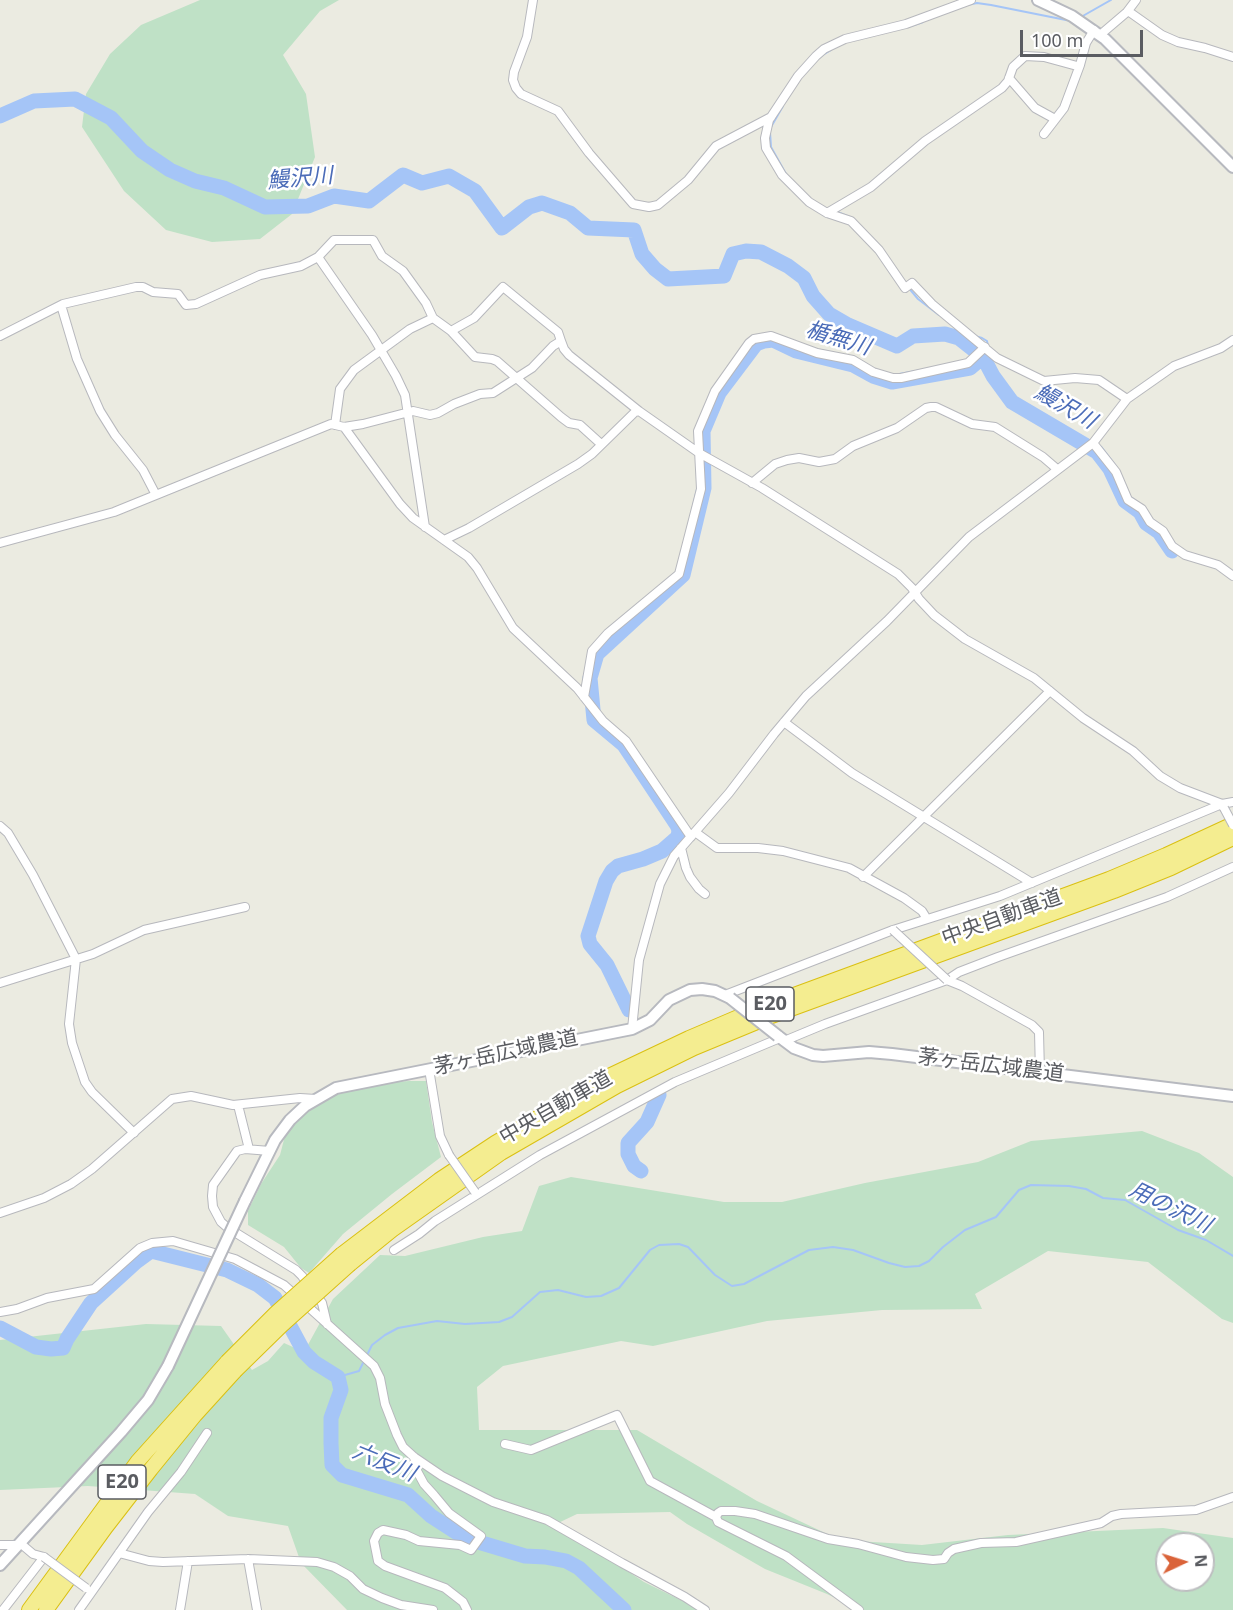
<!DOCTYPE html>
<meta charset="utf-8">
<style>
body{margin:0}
#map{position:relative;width:1233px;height:1610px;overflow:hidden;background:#ebebe1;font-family:"Noto Sans",sans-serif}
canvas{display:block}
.north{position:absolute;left:1155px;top:1532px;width:60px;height:60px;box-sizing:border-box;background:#fff;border:2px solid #bdbec0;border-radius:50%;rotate:86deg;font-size:16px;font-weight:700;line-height:24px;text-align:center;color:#5a5c61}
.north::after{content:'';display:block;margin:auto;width:21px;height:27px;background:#da6339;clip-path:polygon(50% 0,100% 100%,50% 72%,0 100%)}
.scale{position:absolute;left:1020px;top:30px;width:123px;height:27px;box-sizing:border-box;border:3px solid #5a5c61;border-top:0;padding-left:8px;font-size:18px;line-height:21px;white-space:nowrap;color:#5a5c61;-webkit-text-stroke:4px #fff;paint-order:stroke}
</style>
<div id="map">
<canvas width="1233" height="1610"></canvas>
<div class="north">N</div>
<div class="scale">100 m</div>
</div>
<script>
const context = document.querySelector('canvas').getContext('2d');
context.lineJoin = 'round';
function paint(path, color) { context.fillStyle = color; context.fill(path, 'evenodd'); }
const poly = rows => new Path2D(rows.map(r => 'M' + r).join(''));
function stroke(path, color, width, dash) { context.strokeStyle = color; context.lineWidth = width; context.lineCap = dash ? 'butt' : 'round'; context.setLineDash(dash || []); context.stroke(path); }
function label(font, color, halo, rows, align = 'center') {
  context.font = font + ' "Noto Sans","Noto Sans JP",sans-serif'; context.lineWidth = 5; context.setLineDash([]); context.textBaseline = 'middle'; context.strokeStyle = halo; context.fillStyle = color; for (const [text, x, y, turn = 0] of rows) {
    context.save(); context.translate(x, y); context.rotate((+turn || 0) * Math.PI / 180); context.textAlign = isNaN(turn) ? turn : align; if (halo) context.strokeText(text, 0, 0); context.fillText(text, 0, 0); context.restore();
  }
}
paint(poly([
 [200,0,339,0,320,11,283,55,306,94,315,157,292,214,260,239,212,242,166,230,124,191,82,127,86,94,110,54,141,25],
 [409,1081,426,1081,432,1122,441,1157,392,1194,343,1234,309,1273,301,1268,284,1247,248,1225,248,1211,261,1184,280,1155,286,1132,302,1115,321,1101,346,1091,382,1083],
 [1142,1131,1199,1153,1233,1177,1233,1323,1222,1319,1148,1262,1048,1251,975,1294,982,1309,882,1310,767,1321,653,1346,621,1341,503,1366,477,1387,479,1430,637,1430,757,1501,840,1540,922,1545,1008,1535,1163,1528,1233,1538,1233,1610,860,1610,827,1594,765,1569,687,1524,670,1512,577,1514,556,1524,644,1582,701,1610,347,1610,301,1563,288,1526,228,1516,195,1494,88,1486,0,1490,0,1340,146,1324,221,1326,252,1370,268,1361,284,1343,304,1352,333,1299,380,1255,405,1256,483,1237,522,1231,539,1186,571,1177,724,1202,782,1202,865,1183,978,1162,1031,1141],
 [1167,1544,1203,1544,1203,1580,1167,1580]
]), '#bfe1c6');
stroke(poly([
 [967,5,977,3,991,5,1071,21],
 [1081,17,1111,0],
 [908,27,923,22],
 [821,56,831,50],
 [771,127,783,106],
 [770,132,771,147,786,174],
 [835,211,852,218,873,239],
 [908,287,918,299,939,315],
 [975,336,982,338,987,341,988,347],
 [338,1377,359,1371,372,1345,385,1335,398,1328,437,1321,465,1324,499,1322,512,1317,540,1292,558,1290,586,1297,601,1296,619,1288,650,1250,659,1245,679,1244,688,1247,715,1275,732,1286,744,1284,809,1250,833,1247,853,1250,889,1263,905,1267,919,1266,929,1261,943,1247,965,1230,996,1217,1019,1190,1031,1185,1069,1186,1086,1189,1103,1198,1125,1200,1178,1230,1206,1240,1233,1256]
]), '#a5c5f7', 2);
stroke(poly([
 [0,116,34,101,75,99,111,118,142,151,170,170,195,181,224,188,265,207,308,206,334,196,369,201,403,175,422,183,449,176,475,191,502,228,529,207,542,203,570,213,588,228,634,230,642,254,655,269,668,279,724,276,733,254,746,251,761,252,788,266,804,278,813,296,829,314,848,325,897,346,913,336,945,334,959,338,983,357,993,376,1012,402,1097,452,1110,469,1125,501,1140,512,1146,523,1159,532,1172,551],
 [629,1010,607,965,590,944,588,936,606,881,612,871,618,866,643,859,662,851,678,837,679,830,677,825,624,745,594,720,590,678,597,654,683,575,704,488,703,431,719,393,756,344,764,341,773,340,796,351,853,365,873,376,892,382,970,368,983,357],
 [641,1171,634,1166,628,1154,628,1143,647,1122,659,1095],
 [0,1328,36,1347,51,1349,63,1348,67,1339,91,1303,136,1262,151,1251,227,1270,258,1285,275,1298,304,1352,314,1362,338,1377,341,1390,331,1418,331,1443,332,1465,342,1475,408,1495,431,1516,465,1538,525,1556,545,1557,566,1561,579,1568,624,1610]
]), '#a5c5f7', 15);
const street = poly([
 [533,0,527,37,514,72,513,80,516,88,521,94,558,111,589,153,633,204,649,207,658,205,688,180,716,146,771,117],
 [971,0,906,24,845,39,824,49,816,56,798,76,769,120,765,138,766,148,782,175,809,202,827,213,851,221,879,250,905,288,912,283,932,304,997,358,1044,381,1075,378,1099,380,1127,399],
 [1128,11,1162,35,1178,42,1205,48,1233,57],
 [1100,35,1127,12,1136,0],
 [1009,78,1035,108,1055,119],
 [1044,134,1064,108,1080,65],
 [827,213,871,187,925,141,1002,88,1008,81,1013,67,1025,56,1044,57,1077,66,1080,65,1086,43,1094,30],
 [61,305,77,359,100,411,115,435,143,470,156,495],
 [0,336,63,304,136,287,143,287,153,292,178,294,186,305,196,304,260,275,301,266,318,257],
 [561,341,564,349,569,355,639,411],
 [335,425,340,389,354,370,410,329,433,318],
 [344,427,400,504,413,518,468,557,477,568,513,628,577,688,603,721,626,741,691,837],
 [1093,443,1116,472,1128,500,1142,509,1150,522,1163,531,1172,546,1185,555,1218,565,1233,576],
 [752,483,775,464,787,460,799,458,819,462,835,459,853,446,897,428,926,408,931,407,936,407,972,424,995,427,1043,457,1057,469],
 [425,527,405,395,396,376,372,335,318,257,334,240,373,240,382,256,403,271,426,303,433,318,451,331,475,357,492,359,497,361,561,417,569,423,580,425,601,444],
 [444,540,469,528,578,464,592,454,635,412,639,411,699,453,762,488,898,574,912,588,919,599,934,615,965,639,1034,678,1083,718,1133,751,1160,776,1180,788,1222,804,1224,808],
 [0,543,114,512,331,424,344,427,363,424,413,411,430,415,438,413,454,404,480,394,493,393,532,368,553,346,561,341,558,332,503,287,474,318,451,331],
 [584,697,592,651,608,633,679,574,701,489,698,431,715,391,749,343,754,339,771,336,817,353,853,360,873,372,893,378,901,378,968,363,985,347],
 [784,722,852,773,1032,883],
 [0,826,8,833,33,875,76,959,69,1024,72,1043,85,1082,92,1092,134,1133],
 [695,832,717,848,758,848,783,851,849,868,904,898,922,911,927,919],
 [681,848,686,868,690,877,699,889,705,894],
 [863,877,1050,691],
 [947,980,962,986,1032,1025,1039,1032,1040,1073],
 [0,983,93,954,144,930,245,907],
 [725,995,893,930,1000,896,1222,804,1233,802],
 [632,1029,639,960,660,884,674,856,729,793,774,734,806,696,887,621,969,537,1093,443,1127,399,1174,366,1221,348,1233,340],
 [784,1041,825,1024,947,980,959,972,998,957,1167,897,1233,867],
 [429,1069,440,1136,449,1155],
 [238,1105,249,1149],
 [270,1151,245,1149,237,1151,213,1185,212,1196,213,1207,221,1222,228,1228,296,1270,302,1276,322,1303,327,1324],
 [0,1213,44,1198,71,1184,92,1169,172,1099,191,1096,233,1105,300,1098,316,1099],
 [394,1250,419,1234,435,1221,540,1155,675,1082,780,1038],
 [0,1312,17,1309,47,1298,94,1289,140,1248,152,1243,173,1241,235,1259,284,1285,374,1366,380,1378,385,1404,397,1435,403,1447,414,1457,442,1476,493,1502,547,1520,622,1563,685,1597,705,1610],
 [505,1444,531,1450,617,1415,650,1481,716,1517],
 [414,1457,417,1471,424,1484,434,1495,449,1513,481,1536,471,1550,460,1545,419,1541,406,1535,383,1530,378,1533,374,1541,378,1561,385,1566,445,1588,463,1602,467,1610],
 [0,1545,18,1545],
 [119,1553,149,1561,163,1562,248,1559,317,1562,334,1567,350,1576,363,1589,382,1598,401,1605,433,1610],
 [248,1559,257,1610],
 [3,1610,44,1557,33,1554,20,1543],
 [79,1610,148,1512,181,1472,207,1433],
 [180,1610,188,1561],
 [859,1610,786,1556,718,1522,716,1517,718,1513,721,1511,735,1511,755,1514,828,1539,858,1544,906,1557,933,1560,944,1559,948,1553,954,1549,981,1543,1016,1542,1101,1523,1112,1516,1121,1514,1196,1510,1233,1497]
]);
const secondary = poly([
 [1038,0,1072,16,1105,39,1233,167],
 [778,1036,794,1048,813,1055,823,1056,869,1052,892,1054,1233,1096],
 [245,1201,275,1140,290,1120,305,1106,336,1088,632,1029,650,1020,669,1000,690,990,702,989,715,991,730,998],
 [0,1565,121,1432,148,1400,168,1366]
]);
const highway = poly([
 [342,1254,439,1180,495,1143,611,1075,689,1038,764,1006,1109,879,1166,855,1233,824],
 [350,1264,392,1230,501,1153,617,1086,694,1048,769,1017,1114,891,1171,868,1233,838],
 [29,1610,138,1461,227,1362],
 [46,1610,106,1527,151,1469,195,1415,235,1371]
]);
stroke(street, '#b7b8bd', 10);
stroke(secondary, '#b7b9bf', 14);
stroke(highway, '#dac012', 16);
stroke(street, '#fff', 8);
stroke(secondary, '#fff', 10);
stroke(highway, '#f4ed90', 14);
const streetBridge = poly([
 [1224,808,1233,825],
 [893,930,947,980],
 [449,1155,475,1192],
 [44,1557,86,1588]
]);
const secondaryBridge = poly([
 [730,998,778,1036],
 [168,1366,245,1201]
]);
const highwayBridge = poly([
 [227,1362,276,1313,342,1254],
 [235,1371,282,1325,350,1264]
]);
stroke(streetBridge, '#b7b8bd', 10, []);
stroke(secondaryBridge, '#b7b9bf', 14, []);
stroke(highwayBridge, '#dac012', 16, []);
stroke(streetBridge, '#fff', 8);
stroke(secondaryBridge, '#fff', 10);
stroke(highwayBridge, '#f4ed90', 14);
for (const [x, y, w] of [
 [770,1004,48],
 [122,1482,48]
]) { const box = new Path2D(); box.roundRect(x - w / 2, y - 17, w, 34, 4.5); context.fillStyle = '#fff'; context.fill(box); stroke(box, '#5a5c61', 1.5); }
label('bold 20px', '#5a5c61', null, [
 ["E20",770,1004],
 ["E20",122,1482]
]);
label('21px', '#5a5c61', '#fff', [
 ["中央自動車道",1002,918,-20],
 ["茅ヶ岳広域農道",506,1053,-12],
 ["茅ヶ岳広域農道",991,1066,7],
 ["中央自動車道",556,1108,-30]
]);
label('italic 22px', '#4b6cb8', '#fff', [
 ["鰻沢川",300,179,-5],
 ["楯無川",838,339,17],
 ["鰻沢川",1065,407,30],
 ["用の沢川",1170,1208,26],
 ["六反川",384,1463,22]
]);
</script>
